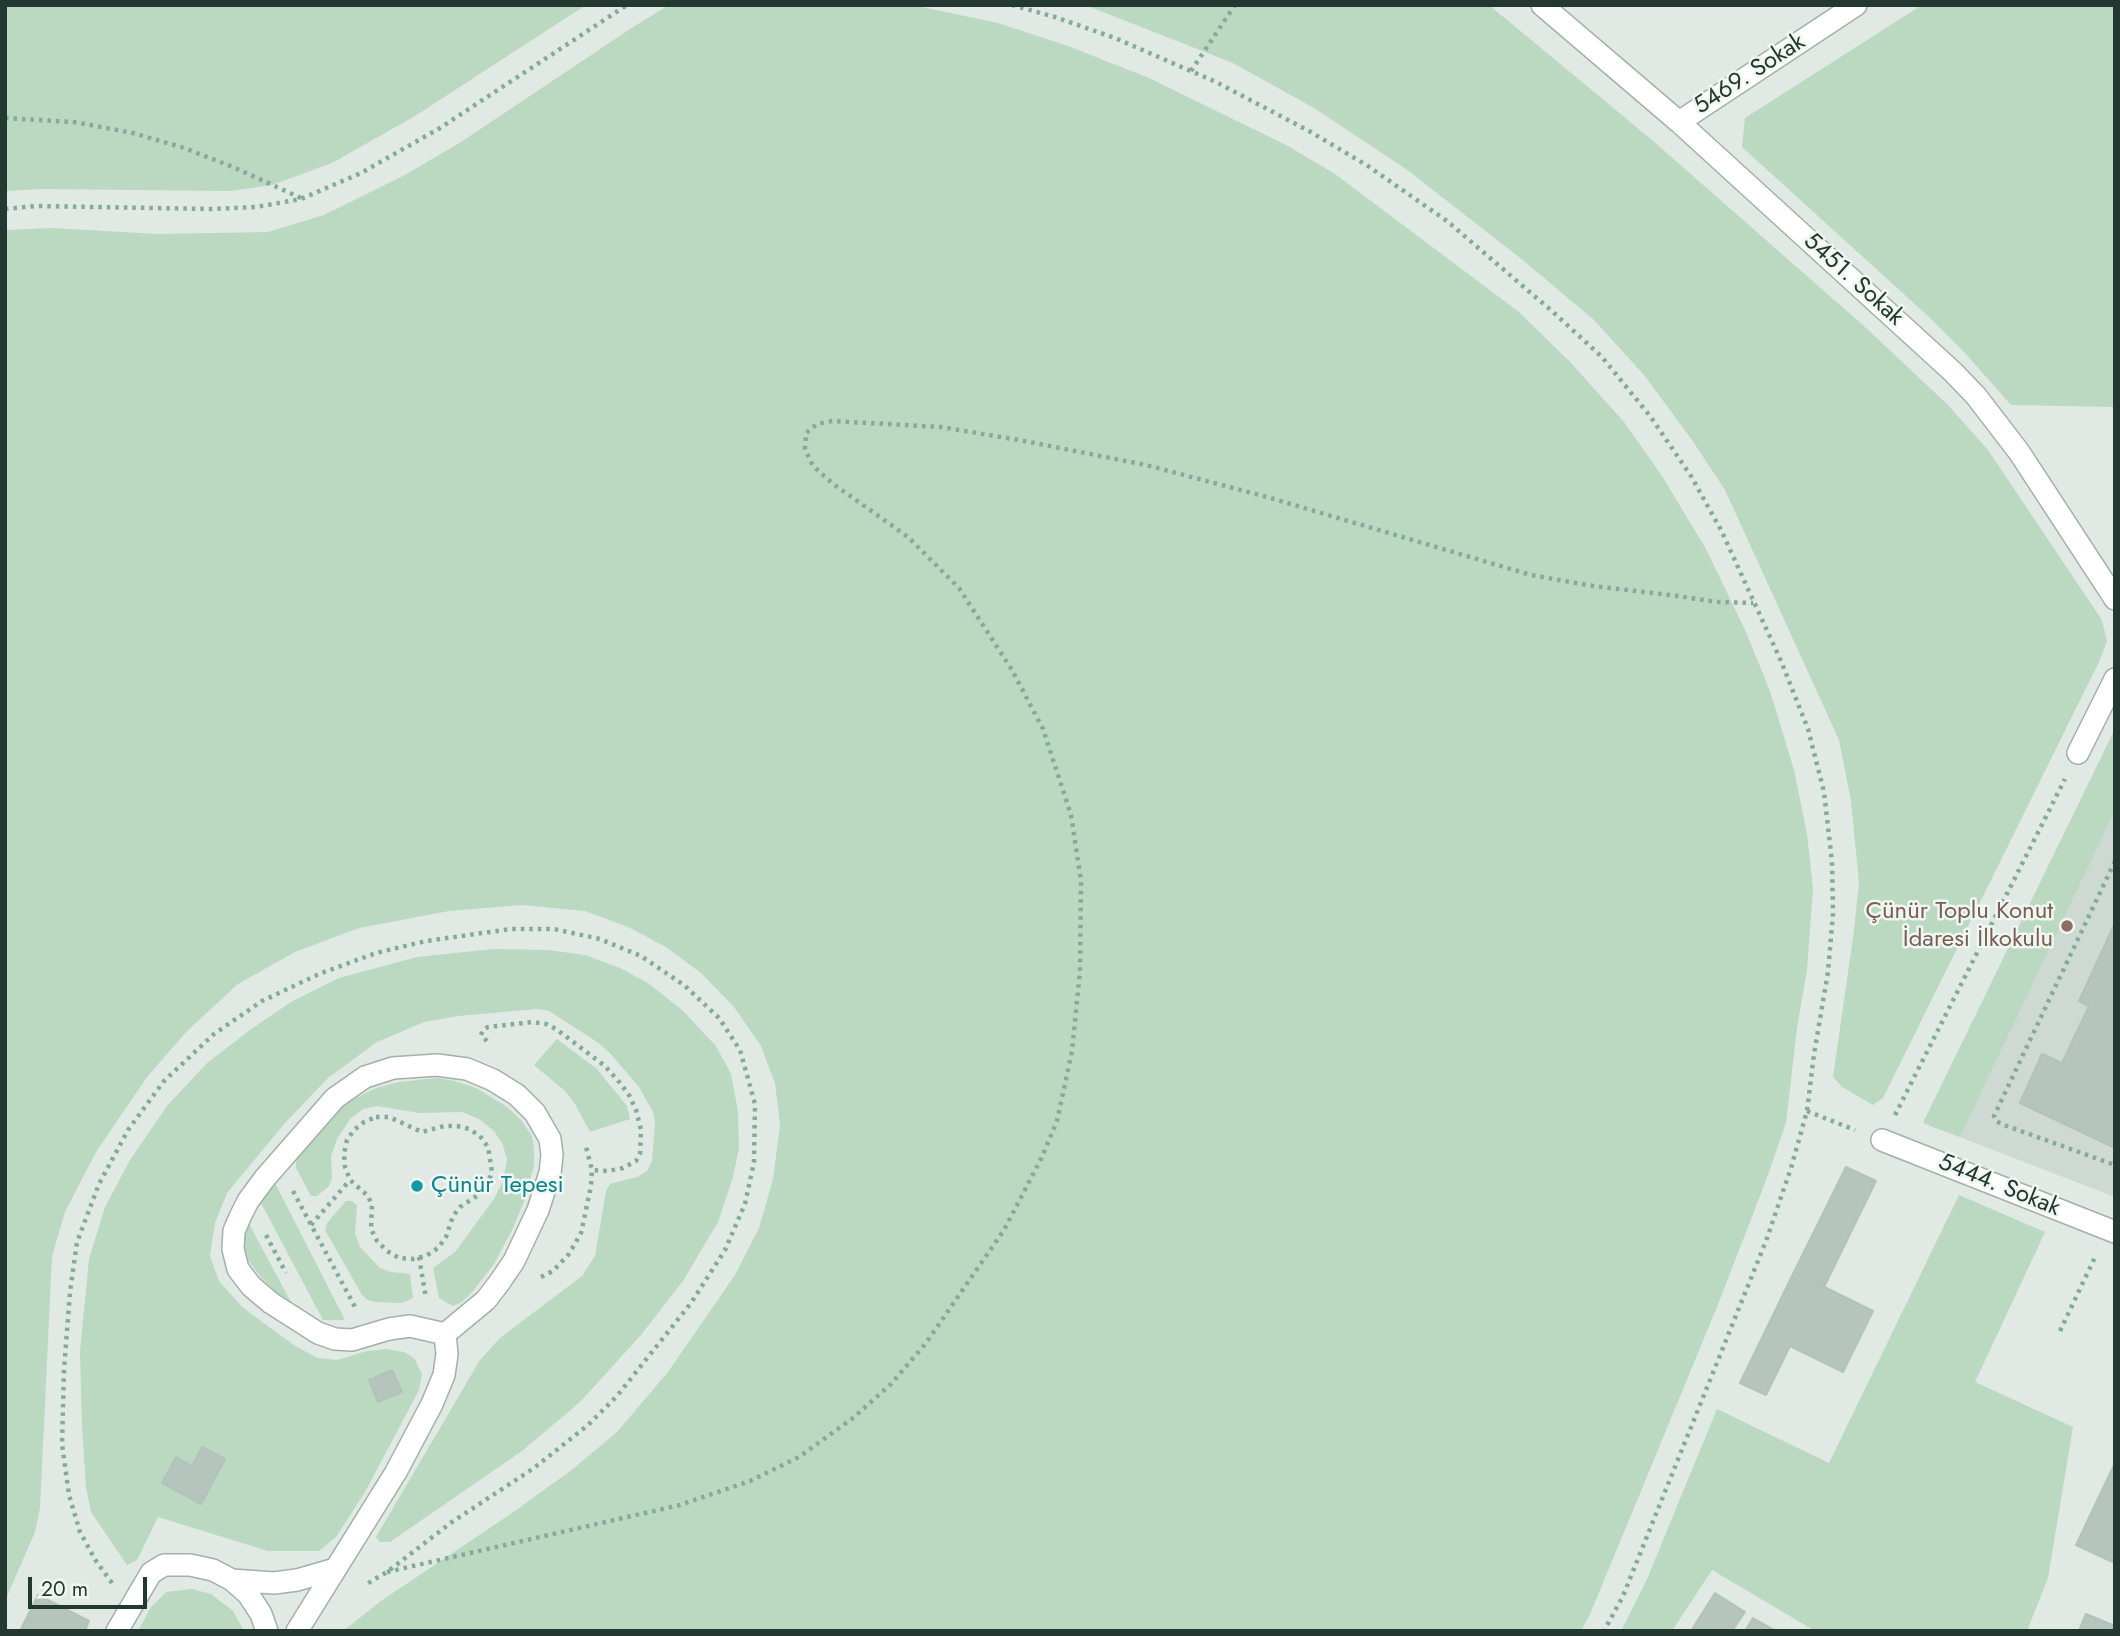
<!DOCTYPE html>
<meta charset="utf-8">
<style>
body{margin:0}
#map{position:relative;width:2120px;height:1636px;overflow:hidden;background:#e0e9e4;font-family:Jost,sans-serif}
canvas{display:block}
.frame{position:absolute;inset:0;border:7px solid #223830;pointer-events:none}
.scale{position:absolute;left:28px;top:1577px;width:119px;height:32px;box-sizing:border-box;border:4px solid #223830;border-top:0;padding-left:9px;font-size:21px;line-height:24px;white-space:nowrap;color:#223830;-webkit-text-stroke:5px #f0f6f2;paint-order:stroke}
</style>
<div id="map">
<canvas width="2120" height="1636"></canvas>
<div class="frame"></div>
<div class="scale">20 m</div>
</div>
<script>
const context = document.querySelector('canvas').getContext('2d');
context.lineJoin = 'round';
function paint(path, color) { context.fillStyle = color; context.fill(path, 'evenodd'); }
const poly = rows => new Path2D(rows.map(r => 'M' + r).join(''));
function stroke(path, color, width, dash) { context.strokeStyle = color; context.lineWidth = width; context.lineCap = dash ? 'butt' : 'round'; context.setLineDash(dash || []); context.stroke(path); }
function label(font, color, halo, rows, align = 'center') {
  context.font = font + ' Jost,sans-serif'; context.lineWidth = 5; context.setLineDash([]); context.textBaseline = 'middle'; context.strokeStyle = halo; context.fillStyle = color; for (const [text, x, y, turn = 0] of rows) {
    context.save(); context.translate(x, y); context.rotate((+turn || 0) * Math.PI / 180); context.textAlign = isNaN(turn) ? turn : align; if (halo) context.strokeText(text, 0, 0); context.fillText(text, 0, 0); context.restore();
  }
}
paint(poly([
 [2115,729,2115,1197,1923,1123]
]), '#ced9d3');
paint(poly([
 [5,5,586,5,415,116,332,163,272,185,230,191,41,189,5,191],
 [669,5,912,5,998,23,1068,46,1149,78,1288,146,1335,174,1519,312,1571,363,1624,422,1662,476,1706,549,1745,630,1770,691,1794,770,1807,834,1813,889,1807,969,1797,1028,1786,1123,1765,1183,1717,1307,1591,1612,1581,1631,343,1631,381,1601,512,1513,573,1469,617,1432,668,1372,735,1275,759,1228,773,1179,780,1125,775,1083,761,1046,734,1007,701,973,666,947,628,927,585,911,522,905,449,911,359,928,295,952,238,984,187,1031,147,1077,96,1152,65,1212,52,1256,40,1508,35,1532,5,1601,5,230,52,228,157,234,268,232,324,215,405,175,461,142,630,29],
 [1085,5,1489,5,1652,140,1865,327,1947,404,1988,450,2102,620,2107,641,2099,662,1883,1098,1873,1105,1842,1087,1833,1077,1853,938,1859,883,1851,801,1839,740,1725,490,1692,440,1644,375,1594,320,1524,261,1406,169,1314,108,1233,63],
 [1922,5,2115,5,2115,407,2011,405,1965,353,1929,317,1742,147,1745,118],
 [2115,729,2115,810,1960,1137,1923,1123],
 [493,949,548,950,585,955,620,968,648,983,682,1010,716,1046,731,1074,738,1111,739,1148,733,1177,718,1222,683,1281,641,1335,580,1402,522,1451,390,1542,380,1542,376,1537,480,1360,500,1338,582,1276,595,1256,606,1191,610,1184,637,1177,647,1171,652,1161,655,1122,653,1112,639,1087,609,1052,597,1042,549,1011,537,1009,458,1016,424,1022,377,1042,328,1078,285,1123,227,1193,215,1223,210,1256,219,1281,242,1307,295,1346,318,1358,337,1360,367,1351,386,1349,404,1352,414,1358,422,1374,419,1390,365,1492,336,1537,319,1551,268,1551,158,1517,137,1560,127,1565,91,1512,86,1487,82,1427,80,1351,89,1259,105,1207,130,1160,167,1106,207,1063,250,1030,291,1002,339,978,417,957],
 [557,1039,597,1069,627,1106,630,1119,590,1132,575,1104,565,1091,534,1065],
 [438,1078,455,1081,476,1088,507,1107,521,1120,532,1136,534,1149,534,1166,525,1199,513,1228,494,1264,473,1291,462,1302,453,1306,439,1298,433,1268,455,1252,494,1199,503,1181,507,1160,503,1145,494,1131,479,1119,462,1112,419,1113,378,1106,363,1109,350,1119,337,1139,331,1156,332,1179,329,1186,317,1196,311,1196,296,1168,296,1161,302,1149,336,1112,350,1101,376,1088,399,1082],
 [275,1183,345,1320,323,1320,261,1203],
 [1959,1195,2045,1232,1975,1382,2073,1427,2048,1578,2027,1631,1815,1631,1712,1570,1672,1631,1621,1631,1647,1579,1717,1409,1829,1463],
 [346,1201,351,1201,357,1205,355,1233,360,1247,380,1268,391,1272,410,1274,413,1298,402,1303,376,1302,368,1300,362,1295,325,1230,327,1223],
 [248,1222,292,1304,273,1289,259,1275,246,1257,243,1241],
 [192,1589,211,1594,233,1611,244,1631,138,1631,151,1607,166,1592]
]), '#bad9c0');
const building = poly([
 [2115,923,2115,1148,2020,1103,2042,1054,2062,1063,2089,1006,2079,1001,2115,923],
 [1846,1167,1876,1181,1824,1287,1794,1272,1846,1167],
 [1794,1272,1873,1311,1843,1372,1790,1346,1766,1395,1740,1383,1794,1272],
 [392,1370,402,1392,378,1402,369,1380,392,1370],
 [202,1447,225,1459,201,1504,162,1483,176,1457,192,1466,202,1447],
 [2115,1463,2115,1563,2076,1545,2115,1463],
 [1715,1593,1745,1612,1732,1631,1691,1631,1715,1593],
 [38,1595,89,1621,85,1631,20,1631,38,1595],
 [2086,1614,2115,1626,2115,1631,2079,1631,2086,1614],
 [1753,1618,1776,1631,1745,1631,1753,1618]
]);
paint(building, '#b5c4bd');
stroke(building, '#b3c2bb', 2);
const minor = poly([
 [1542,5,1679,122,1953,372,1976,396,2019,452,2115,599],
 [1679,122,1856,5],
 [2078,753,2115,679],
 [437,1065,467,1069,493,1080,517,1095,535,1113,550,1139,552,1155,550,1173,538,1210,514,1261,499,1283,486,1300,445,1334,410,1326,389,1329,352,1340,335,1339,318,1333,271,1303,251,1286,238,1269,233,1249,234,1231,240,1217,248,1201,265,1178,335,1098,365,1077,393,1068,437,1065],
 [1882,1140,2115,1232],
 [232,1580,274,1583,297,1580,335,1569],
 [117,1631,151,1573,164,1565,190,1565,213,1570,232,1580,248,1594,261,1614,267,1631],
 [297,1631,396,1472,432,1404,444,1375,447,1354,445,1334]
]);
stroke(minor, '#a3b0aa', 24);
stroke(poly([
 [1012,5,1055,17,1115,38,1216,82,1309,131,1368,166,1447,221,1553,312,1602,357,1650,416,1691,476,1721,530,1781,661,1808,729,1824,792,1832,862,1833,914,1828,972,1814,1054,1807,1111,1791,1168,1766,1241,1623,1596,1604,1631],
 [1191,71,1235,5],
 [5,118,74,122,133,133,184,148,233,167,301,198],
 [5,209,36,206,212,209,256,207,301,199,361,173,440,128,627,5],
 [2115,861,1994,1116,1996,1121,2004,1125,2115,1165],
 [487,1041,481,1035,483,1030,488,1027,533,1022,546,1024,556,1029,605,1066,620,1083,629,1095,636,1110,641,1130,640,1154,636,1161,623,1168,608,1171,592,1170],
 [1807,1111,1855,1130],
 [1895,1115,2065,779],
 [376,1117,389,1117,422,1132,444,1126,457,1126,469,1129,480,1136,488,1147,492,1172,488,1183,480,1194,460,1207,453,1216,446,1237,438,1248,426,1256,413,1259,399,1258,387,1251,377,1241,371,1229,372,1205,368,1196,350,1180,345,1167,344,1154,347,1140,354,1130,364,1122,376,1117],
 [293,1191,355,1307],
 [311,1225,350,1180],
 [266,1235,286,1273],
 [419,1257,426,1298],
 [541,1277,553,1271,569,1254,581,1233,591,1186,592,1170,585,1143],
 [2060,1331,2096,1255],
 [387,1572,680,1505,750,1481,799,1457,853,1418,891,1384,926,1343,1004,1230,1041,1159,1057,1121,1072,1051,1080,971,1081,881,1071,815,1043,729,1012,670,959,588,908,537,832,483,813,466,805,449,806,433,817,424,832,421,941,427,1019,440,1146,465,1267,497,1531,575,1593,586,1678,596,1716,602,1753,603],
 [112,1583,96,1561,80,1532,69,1495,62,1444,64,1370,70,1292,77,1242,99,1184,128,1130,164,1081,214,1034,262,1001,319,974,376,953,426,941,511,929,554,929,600,939,641,956,684,985,719,1018,740,1050,755,1104,754,1162,745,1204,725,1250,691,1303,617,1396,588,1425,534,1468,452,1522,387,1572,365,1585]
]), '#83aa9b', 4.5, [3.5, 5]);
stroke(minor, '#fff', 21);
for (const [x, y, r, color] of [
 [2067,926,7,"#8d6e63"],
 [417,1186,7,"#0f9aa8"]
]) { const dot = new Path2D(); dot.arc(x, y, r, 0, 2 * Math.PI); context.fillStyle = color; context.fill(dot); stroke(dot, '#f0f6f2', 2.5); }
label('24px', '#223830', '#f0f6f2', [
 ["5469. Sokak",1750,75,-33],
 ["5451. Sokak",1853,280,42],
 ["5444. Sokak",1999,1186,22]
]);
label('24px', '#785e54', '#f0f6f2', [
 ["Çünür Toplu Konut",2053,912],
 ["İdaresi İlkokulu",2053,940]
], 'right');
label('24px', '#0d838f', '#f0f6f2', [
 ["Çünür Tepesi",431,1186]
], 'left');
</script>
